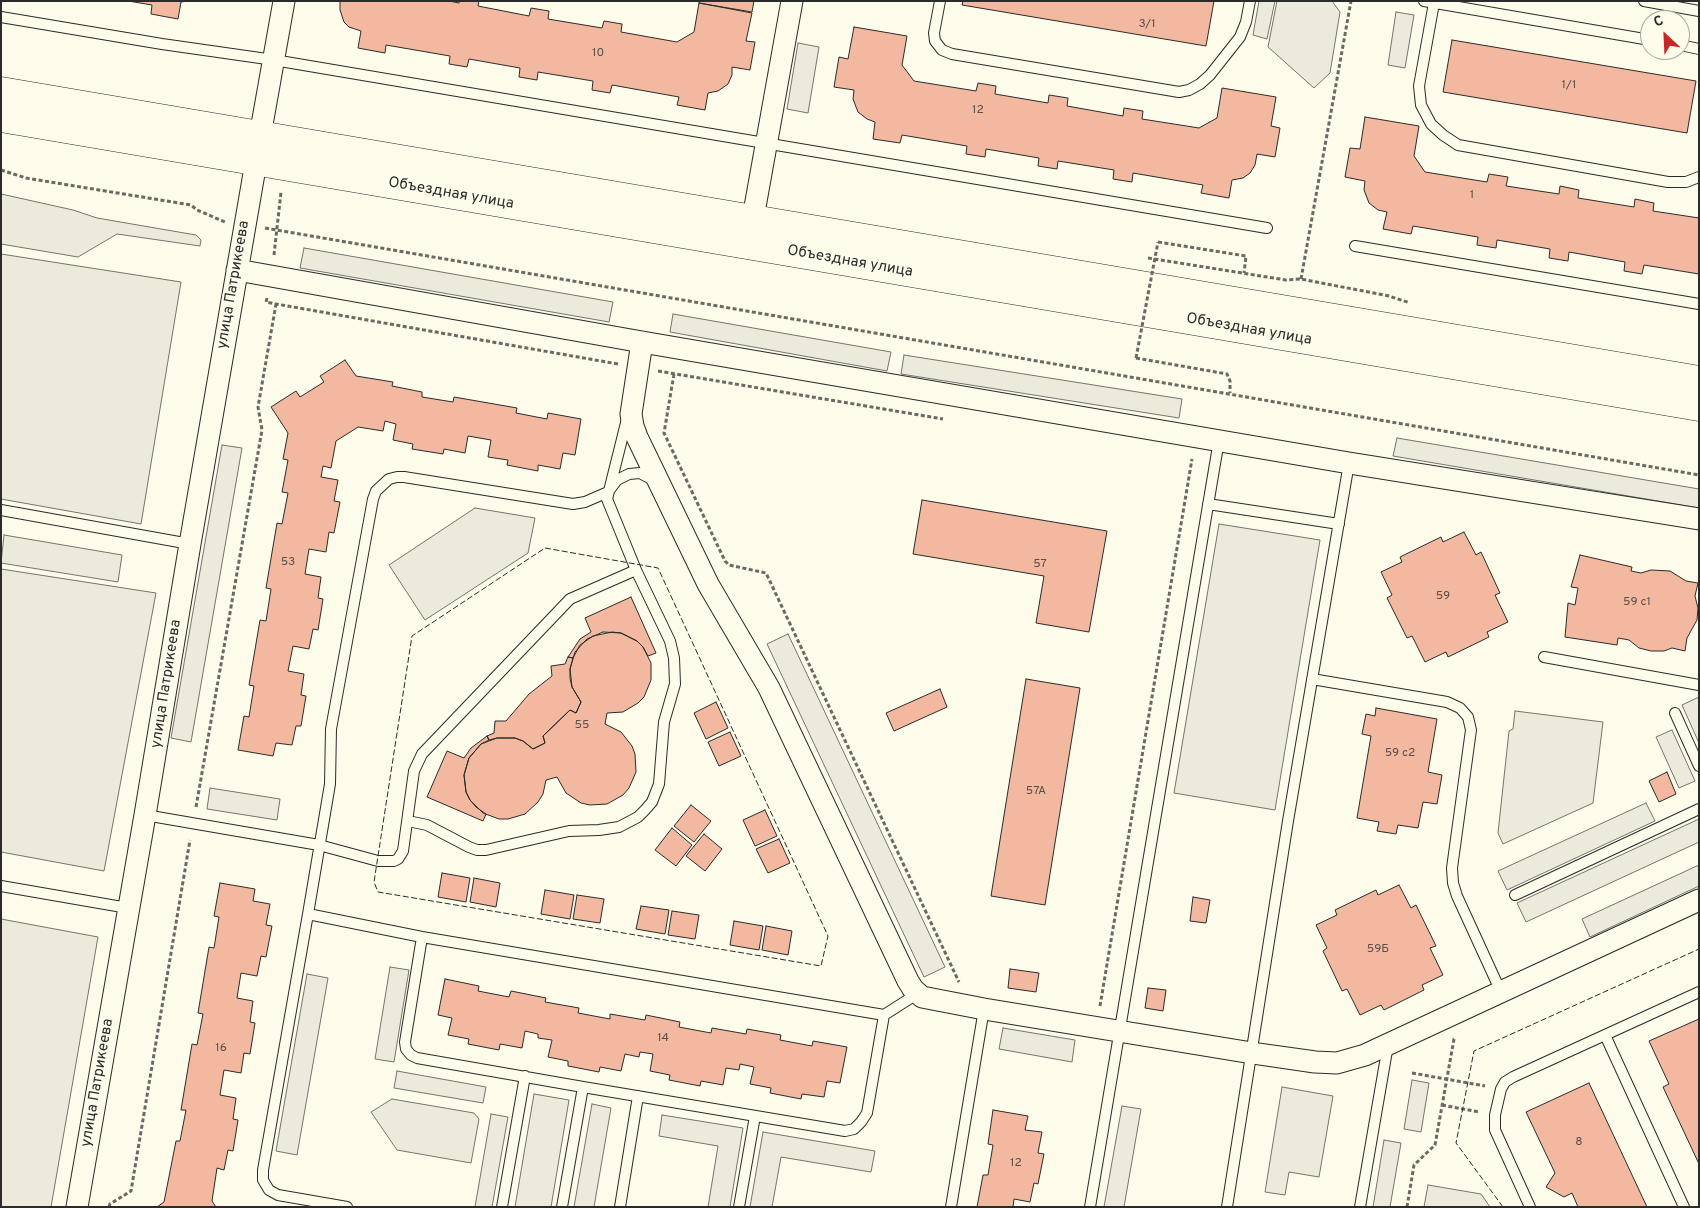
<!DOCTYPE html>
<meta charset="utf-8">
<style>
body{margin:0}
#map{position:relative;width:1700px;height:1208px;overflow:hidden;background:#fdfbea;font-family:Overpass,sans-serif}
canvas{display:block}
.frame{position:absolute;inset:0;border:2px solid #2b2b2b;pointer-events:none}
.north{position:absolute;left:1640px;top:10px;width:50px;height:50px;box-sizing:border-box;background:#fdfbea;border:1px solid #a9a89e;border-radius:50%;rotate:335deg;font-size:14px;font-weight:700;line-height:20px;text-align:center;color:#2b2b2b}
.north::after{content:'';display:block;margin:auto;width:18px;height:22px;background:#c62828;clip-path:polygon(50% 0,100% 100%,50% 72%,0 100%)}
</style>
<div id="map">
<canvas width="1700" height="1208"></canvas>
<div class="frame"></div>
<div class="north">С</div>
</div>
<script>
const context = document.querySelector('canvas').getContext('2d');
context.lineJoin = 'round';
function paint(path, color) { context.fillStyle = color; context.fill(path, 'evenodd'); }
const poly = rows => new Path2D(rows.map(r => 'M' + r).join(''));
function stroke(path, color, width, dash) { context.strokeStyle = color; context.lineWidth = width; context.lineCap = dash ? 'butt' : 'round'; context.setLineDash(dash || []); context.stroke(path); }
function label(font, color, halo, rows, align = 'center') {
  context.font = font + ' Overpass,sans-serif'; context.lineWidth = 4; context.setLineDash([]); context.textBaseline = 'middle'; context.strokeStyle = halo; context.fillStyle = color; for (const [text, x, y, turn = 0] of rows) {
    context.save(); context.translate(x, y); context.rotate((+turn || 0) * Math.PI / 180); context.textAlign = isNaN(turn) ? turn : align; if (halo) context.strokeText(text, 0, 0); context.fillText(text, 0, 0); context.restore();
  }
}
const green = poly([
 [1277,1,1332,1,1340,12,1330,73,1314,88,1268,47,1277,1],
 [1,194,73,210,97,218,196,235,201,240,200,246,117,234,78,257,1,244,1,194],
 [475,508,535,518,528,553,425,620,389,565,475,508],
 [4,535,122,555,118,582,1,563,4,535],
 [1515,711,1603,722,1593,803,1503,844,1498,833,1509,731,1513,729,1515,711],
 [392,1099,474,1113,479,1119,471,1163,397,1150,371,1112,392,1099],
 [1428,1185,1481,1194,1490,1207,1424,1207,1428,1185]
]);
paint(green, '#ecebdb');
stroke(green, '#74746e', 1);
const parking = poly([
 [1259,1,1275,1,1267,39,1253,35,1259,1],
 [1396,12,1414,15,1405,68,1388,65,1396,12],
 [798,43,819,47,808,113,787,109,798,43],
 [304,248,613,302,609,322,300,268,304,248],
 [1,254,181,282,141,524,1,499,1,254],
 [673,314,891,352,887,371,670,332,673,314],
 [904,355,1182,399,1179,418,901,374,904,355],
 [1397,438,1699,489,1699,508,1393,456,1397,438],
 [222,445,242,448,191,742,171,738,222,445],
 [1219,524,1320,540,1275,810,1174,793,1219,524],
 [1,569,156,593,104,871,1,852,1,569],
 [788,634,945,967,924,977,767,644,788,634],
 [1699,697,1699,743,1682,705,1699,697],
 [1672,730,1695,781,1679,788,1656,737,1672,730],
 [210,788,280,799,277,820,207,809,210,788],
 [1646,803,1655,821,1507,890,1498,871,1646,803],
 [1699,819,1699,842,1526,922,1517,903,1699,819],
 [1699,865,1699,886,1590,937,1582,919,1699,865],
 [1,919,98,937,51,1207,1,1207,1,919],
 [390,967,409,970,394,1062,375,1059,390,967],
 [307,974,328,978,297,1155,276,1151,307,974],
 [1003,1028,1075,1040,1072,1062,999,1049,1003,1028],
 [397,1071,486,1087,483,1103,394,1088,397,1071],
 [1412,1080,1429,1083,1421,1132,1404,1129,1412,1080],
 [1282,1087,1333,1096,1319,1177,1289,1172,1285,1195,1265,1192,1282,1087],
 [534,1094,569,1100,551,1207,515,1207,534,1094],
 [592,1104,611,1108,594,1207,574,1207,592,1104],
 [1122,1106,1141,1109,1124,1207,1104,1207,1122,1106],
 [491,1114,508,1117,492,1207,475,1207,491,1114],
 [662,1115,743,1128,730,1207,708,1207,718,1146,659,1136,662,1115],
 [763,1132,875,1151,871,1172,781,1157,772,1207,750,1207,763,1132],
 [1384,1140,1401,1143,1390,1207,1373,1207,1384,1140]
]);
paint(parking, '#eceadb');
stroke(parking, '#74746e', 1);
const building = poly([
 [128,1,188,1,181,2,178,19,151,14,152,5,128,1],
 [340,1,449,1,459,3,460,1,479,1,478,6,529,16,531,8,549,11,548,19,602,28,604,21,622,24,621,32,677,42,694,32,699,3,752,13,746,41,755,42,750,70,732,67,732,75,728,84,718,91,708,93,705,110,677,105,679,97,612,85,610,93,592,90,593,81,538,72,537,80,519,77,520,68,469,59,467,67,449,64,450,56,386,45,385,53,358,48,361,31,349,27,344,22,340,10,340,1],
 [699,1,754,1,752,12,699,3,699,1],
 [963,1,1214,1,1206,46,962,5,963,1],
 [854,27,907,36,902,65,914,81,976,91,978,83,996,86,995,94,1048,103,1049,95,1068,98,1067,106,1123,116,1124,108,1143,111,1142,119,1199,128,1217,118,1222,88,1276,97,1271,126,1280,128,1275,157,1257,154,1255,165,1250,173,1243,178,1232,180,1229,198,1201,193,1203,185,1133,173,1132,182,1113,179,1114,170,1058,161,1057,169,1038,166,1039,158,986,149,985,157,966,154,967,146,902,135,900,143,873,139,875,122,867,119,858,112,853,99,854,90,834,87,839,57,848,59,854,27],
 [1452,40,1696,81,1687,133,1443,92,1452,40],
 [1365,117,1419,126,1414,156,1425,172,1487,182,1489,174,1508,177,1506,186,1559,194,1560,186,1579,190,1578,198,1634,207,1635,199,1654,203,1653,211,1699,218,1699,274,1644,265,1642,274,1624,271,1625,262,1569,252,1568,261,1549,258,1550,249,1497,240,1496,248,1477,245,1478,237,1413,226,1411,234,1383,229,1387,212,1378,210,1369,203,1364,190,1365,181,1345,177,1350,148,1360,149,1365,117],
 [345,360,356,376,393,382,392,386,422,392,422,397,453,402,454,397,517,408,516,413,547,419,548,413,581,419,575,455,563,453,560,469,538,465,538,471,507,465,508,460,488,457,491,440,468,436,465,453,444,449,443,454,412,449,413,444,393,440,396,424,385,421,383,431,358,427,336,441,331,468,323,466,321,477,338,480,334,501,340,502,334,533,329,532,326,552,309,549,305,574,321,577,318,598,323,599,318,630,313,629,309,649,293,646,288,671,304,674,301,695,306,696,301,726,296,726,292,745,276,743,273,756,238,750,244,716,249,717,254,686,249,685,260,620,266,621,271,589,266,588,277,523,282,524,288,493,282,492,288,460,283,459,288,433,271,407,296,391,300,397,324,382,320,376,345,360],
 [922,500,1107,531,1089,632,1036,623,1044,576,913,554,922,500],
 [1464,532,1476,555,1481,552,1500,593,1495,595,1508,622,1487,632,1489,637,1448,657,1446,652,1425,662,1412,636,1407,638,1387,598,1392,595,1381,572,1402,562,1400,557,1441,537,1443,542,1464,532],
 [1580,555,1632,567,1631,571,1641,573,1651,570,1670,571,1686,581,1698,583,1695,596,1698,608,1697,620,1687,638,1685,651,1672,648,1664,651,1651,651,1639,648,1629,640,1618,638,1617,645,1565,637,1568,603,1575,605,1578,588,1571,587,1580,555],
 [631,597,656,653,648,656,643,647,637,641,621,633,612,632,593,636,580,645,573,658,568,657,580,639,591,632,585,618,631,597],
 [603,632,621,633,637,641,643,647,651,663,651,680,644,697,638,703,623,712,607,713,605,724,621,732,632,746,635,754,636,772,629,788,623,795,607,804,590,805,581,803,566,793,557,777,546,780,543,794,538,802,525,814,508,819,499,819,483,813,470,800,466,792,464,775,469,758,481,744,497,738,515,738,523,741,533,749,545,743,543,736,570,710,576,713,581,702,572,687,570,678,570,669,575,652,587,639,603,632],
 [568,657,573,658,570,669,572,687,581,702,576,713,570,710,543,736,545,743,533,749,523,741,515,738,497,738,489,740,487,736,494,733,495,721,506,721,529,694,552,676,551,666,565,664,568,657],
 [1026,679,1080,688,1045,905,991,896,1026,679],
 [940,689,947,707,894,731,886,713,940,689],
 [716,702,728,728,706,739,694,713,716,702],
 [1376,708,1437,719,1428,772,1442,775,1437,804,1423,802,1418,828,1398,825,1396,834,1377,831,1379,822,1357,818,1371,736,1362,734,1366,714,1375,716,1376,708],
 [730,732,741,756,719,766,708,742,730,732],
 [487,736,489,740,481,744,469,758,464,775,466,792,470,800,476,807,486,814,483,821,427,797,447,751,464,758,471,748,487,736],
 [1667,772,1676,794,1659,802,1649,781,1667,772],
 [691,805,711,821,694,842,674,826,691,805],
 [765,810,777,836,755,846,743,820,765,810],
 [672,828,692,845,676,866,655,850,672,828],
 [704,834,722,849,705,871,686,856,704,834],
 [779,839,790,863,768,873,756,849,779,839],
 [442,873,470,878,466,902,438,897,442,873],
 [474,878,500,883,496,907,470,902,474,878],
 [220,883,255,889,253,901,270,904,266,925,272,926,266,957,261,956,257,976,241,973,237,998,253,1001,250,1022,255,1023,250,1054,244,1053,241,1073,224,1070,220,1095,236,1098,233,1119,238,1120,233,1151,228,1150,224,1170,217,1168,212,1201,216,1207,157,1207,164,1202,176,1141,180,1141,186,1110,181,1110,192,1044,197,1045,203,1014,198,1013,209,947,214,948,219,917,214,916,220,883],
 [1399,885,1411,908,1416,905,1436,946,1430,948,1443,975,1422,985,1424,990,1384,1010,1381,1005,1360,1015,1347,989,1342,991,1323,951,1327,948,1316,925,1337,915,1335,910,1376,890,1378,895,1399,885],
 [545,890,574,895,570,919,541,914,545,890],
 [577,895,604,899,600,923,573,919,577,895],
 [1193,897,1210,900,1206,923,1190,921,1193,897],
 [641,906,669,910,665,934,636,929,641,906],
 [672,911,699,915,695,939,668,935,672,911],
 [734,921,763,926,759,950,730,945,734,921],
 [766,926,792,931,788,955,762,950,766,926],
 [1010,969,1039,973,1036,992,1008,988,1010,969],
 [445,979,479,986,478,991,509,997,511,991,546,998,545,1002,579,1008,578,1013,610,1019,610,1014,645,1020,646,1015,680,1022,679,1027,711,1033,712,1028,746,1034,747,1029,781,1035,780,1040,812,1046,813,1041,847,1047,840,1083,827,1081,824,1097,802,1094,801,1099,770,1093,771,1088,750,1084,754,1067,740,1064,739,1070,726,1068,723,1085,701,1081,700,1086,669,1080,670,1075,650,1071,653,1054,640,1052,639,1057,625,1054,621,1071,600,1067,599,1072,568,1066,568,1061,548,1057,552,1040,538,1038,538,1034,525,1031,522,1048,500,1044,499,1050,468,1044,469,1039,448,1035,452,1018,438,1015,445,979],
 [1148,988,1166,990,1163,1011,1145,1008,1148,988],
 [1699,1019,1699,1164,1663,1087,1669,1084,1649,1041,1699,1019],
 [1589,1083,1647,1207,1578,1207,1572,1193,1564,1197,1546,1187,1555,1173,1526,1112,1589,1083],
 [993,1110,1028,1116,1025,1130,1042,1132,1038,1153,1044,1154,1038,1184,1034,1183,1030,1202,1014,1199,1013,1207,977,1207,983,1175,988,1175,993,1145,988,1144,993,1110]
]);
paint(building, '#f2b8a0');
stroke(building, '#2b2b2b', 1);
const lane = poly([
 [940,1,934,33,935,41,942,50,952,54,1179,92,1189,90,1200,84,1210,75,1240,37,1246,22,1250,1],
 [1424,1,1650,40],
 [1644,1,1699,11],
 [1434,3,1419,86,1421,105,1431,124,1443,135,1458,145,1668,182,1686,182,1699,177],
 [1,17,162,44,274,60,1267,228],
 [1680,45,1699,49],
 [1355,246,1699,304],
 [627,419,607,499,636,570],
 [655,481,640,473,629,474,617,480,608,492,585,502,573,504,404,477,397,477,389,479,376,491,373,499,331,729,330,784,308,914,422,937,884,1015,917,994],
 [1208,504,1339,524],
 [1,510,190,544],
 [1544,657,1699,685],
 [1312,679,1447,702,1460,708,1468,717,1471,730,1452,868,1453,883,1457,896,1501,992],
 [1675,713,1699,766],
 [145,815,319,845,378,861,394,861,398,859,403,851,414,771,422,754,570,599,636,570,670,641,674,658,675,684,664,722,659,784,652,802,645,810,638,817,619,827,599,830,569,831,486,850,477,850,469,847,427,825,408,821],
 [1,886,128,908],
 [1515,895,1699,809],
 [308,914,263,1170,263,1180,269,1190,278,1195,347,1207],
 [422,937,405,1042,406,1049,411,1055,417,1058,583,1087,845,1131,854,1129,861,1122,867,1113,884,1015],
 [1605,1035,1684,1207],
 [502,1207,525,1076],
 [562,1207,583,1087],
 [620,1207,638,1096],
 [739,1207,755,1116],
 [951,1207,984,1009],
 [1090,1207,1219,440],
 [1227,1207,1288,821,1349,463],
 [1360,1207,1388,1045],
 [1530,1207,1495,1130,1495,1115,1501,1089,1505,1082,1513,1077,1699,992]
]);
const street = poly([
 [260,136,284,1],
 [753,218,792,1],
 [237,270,642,342,1349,463,1699,519],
 [642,342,631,414,633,426,637,437,708,584,769,688,908,981,913,989,922,997,984,1009,1252,1053,1315,1062,1337,1063,1365,1055,1699,900],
 [77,1207,145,815,190,544,256,162]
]);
const primary = poly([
 [1,91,1699,380],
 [1,118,1699,407]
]);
stroke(lane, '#2b2b2b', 12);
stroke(street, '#2b2b2b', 23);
stroke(primary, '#2b2b2b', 29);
stroke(poly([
 [1,170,26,178,191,205,197,210,225,222],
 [265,228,1699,475],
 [1158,242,1246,256,1244,273],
 [274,255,281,192],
 [1148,258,1286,280,1301,279,1389,296,1410,303],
 [1301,279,1351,1],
 [267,298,266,302,276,304,618,364],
 [1136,358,1227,374,1230,381,1230,393],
 [658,371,943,419],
 [674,374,664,433,725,561,729,565,766,573,959,982],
 [196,807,262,430,258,407,276,304],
 [1100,1006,1192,459],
 [1412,1073,1485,1086],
 [1442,1105,1479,1112],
 [109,1207,110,1204,131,1191,190,840],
 [1407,1207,1414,1165,1435,1145,1454,1039,1456,1038]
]), '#6a6964', 3, [4, 2.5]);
stroke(lane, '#fdfbea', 10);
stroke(street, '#fdfbea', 21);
stroke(primary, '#fdfbea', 28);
stroke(poly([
 [1136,358,1158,242]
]), '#6a6964', 3, [4, 2.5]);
stroke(poly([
 [545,548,658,568,828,936,821,966,378,892,374,882,412,636,545,548],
 [1503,1207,1456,1143,1474,1051,1699,949]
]), '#2b2b2b', 1, [6, 2.5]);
label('12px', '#5d4e48', null, [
 ["3/1",1147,25],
 ["10",598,54],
 ["1/1",1569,86],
 ["12",978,111],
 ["1",1472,196],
 ["53",288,563],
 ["57",1040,565],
 ["59",1443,597],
 ["59 с1",1637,603],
 ["55",582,726],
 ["59 с2",1400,754],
 ["57А",1036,792],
 ["59Б",1378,950],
 ["14",663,1039],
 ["16",221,1049],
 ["8",1579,1143],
 ["12",1016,1164]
]);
label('15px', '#2b2b2b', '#fdfbea', [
 ["Объездная улица",451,194,10],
 ["Объездная улица",850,262,10],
 ["улица Патрикеева",234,285,-80],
 ["Объездная улица",1249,330,10],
 ["улица Патрикеева",167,684,-81],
 ["улица Патрикеева",98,1083,-80]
]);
</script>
